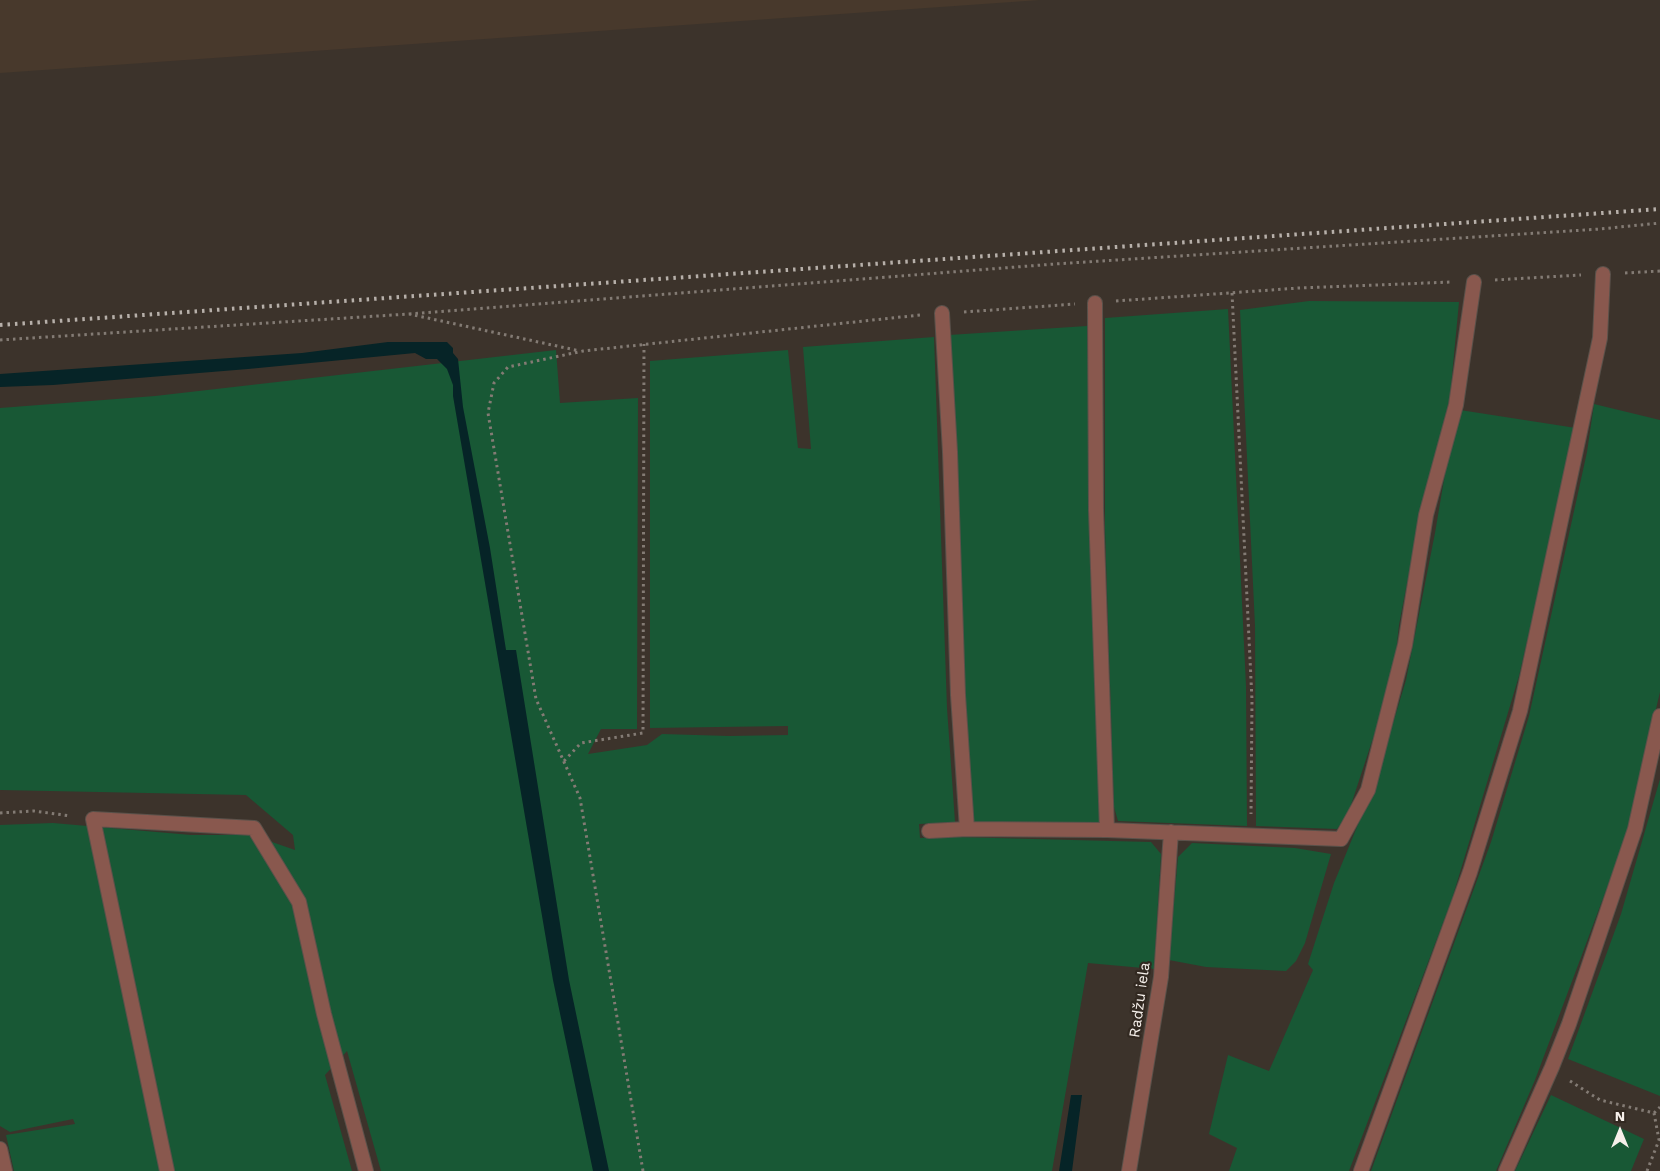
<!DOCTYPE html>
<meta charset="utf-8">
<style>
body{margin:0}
#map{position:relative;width:1660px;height:1171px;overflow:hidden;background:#3c332b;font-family:"Work Sans",sans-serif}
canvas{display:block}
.north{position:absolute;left:1595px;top:1106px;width:50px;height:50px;-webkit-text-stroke:4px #322921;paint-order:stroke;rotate:0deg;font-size:14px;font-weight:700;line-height:20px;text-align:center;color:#f5efea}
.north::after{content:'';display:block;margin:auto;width:18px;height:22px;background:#f5efea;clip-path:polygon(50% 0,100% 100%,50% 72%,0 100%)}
</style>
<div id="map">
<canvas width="1660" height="1171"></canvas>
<div class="north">N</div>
</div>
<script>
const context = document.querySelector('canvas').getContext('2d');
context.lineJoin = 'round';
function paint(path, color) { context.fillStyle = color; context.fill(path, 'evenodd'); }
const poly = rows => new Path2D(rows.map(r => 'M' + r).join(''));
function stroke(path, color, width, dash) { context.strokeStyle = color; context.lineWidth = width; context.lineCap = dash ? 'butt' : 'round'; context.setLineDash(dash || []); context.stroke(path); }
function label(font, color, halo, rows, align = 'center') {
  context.font = font + ' "Work Sans",sans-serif'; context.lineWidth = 4.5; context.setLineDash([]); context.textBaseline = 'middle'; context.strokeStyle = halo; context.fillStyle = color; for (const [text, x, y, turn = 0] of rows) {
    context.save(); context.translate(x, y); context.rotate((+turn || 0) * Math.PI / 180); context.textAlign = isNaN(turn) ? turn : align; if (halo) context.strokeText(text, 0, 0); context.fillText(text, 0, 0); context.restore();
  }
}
paint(poly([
 [0,0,1040,0,0,73]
]), '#48392c');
paint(poly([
 [1309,301,1459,302,1450,397,1421,510,1399,625,1396,652,1375,732,1348,814,1337,829,1256,826,1255,626,1240,310],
 [1228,309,1246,686,1247,826,1118,821,1114,807,1105,529,1105,318],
 [1087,326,1102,824,971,822,949,335],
 [934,337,947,708,955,822,919,824,920,838,956,837,1151,842,1161,854,1154,969,1088,963,1052,1171,381,1171,347,1051,325,1075,352,1171,14,1171,6,1135,75,1124,73,1119,10,1132,0,1126,0,825,53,823,191,835,252,835,295,850,293,835,246,795,0,790,0,408,155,396,556,350,560,403,638,398,637,729,601,729,588,754,647,745,662,734,729,736,788,735,788,726,650,728,650,361,788,350,798,448,811,449,803,347],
 [1594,404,1660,420,1660,692,1626,837,1535,1080,1496,1171,1371,1171,1491,842,1529,716,1587,452],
 [1460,410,1576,428,1519,676,1452,899,1349,1171,1229,1171,1237,1148,1209,1134,1228,1055,1269,1071,1313,970,1308,964,1334,883,1375,783,1406,680,1435,533,1449,450],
 [1660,779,1660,1096,1568,1059,1621,914],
 [1192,843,1295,848,1331,854,1305,943,1296,961,1286,971,1206,967,1169,960,1178,857],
 [1551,1095,1644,1139,1631,1171,1515,1171]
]), '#185835');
paint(poly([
 [388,342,447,342,453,348,453,353,458,359,463,407,490,548,506,650,516,650,569,980,609,1171,593,1171,553,980,453,396,453,385,447,369,437,359,426,359,415,353,248,369,53,385,0,387,0,374,302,353],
 [1071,1095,1082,1095,1072,1171,1059,1171]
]), '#062427');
const lane = poly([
 [1095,303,1096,510,1107,830],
 [942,313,950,452,958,695,967,829],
 [929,831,967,829,1107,830,1341,839,1368,790,1405,645,1426,515,1456,405,1474,282],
 [0,1149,5,1171],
 [167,1171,93,819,254,828,299,902,324,1014,366,1171],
 [1129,1171,1161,977,1171,832],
 [1361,1171,1470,872,1520,711,1600,338,1603,274],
 [1506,1171,1552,1067,1569,1024,1635,829,1660,716]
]);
stroke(lane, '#5a514a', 16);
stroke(poly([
 [1625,273,1660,271],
 [1495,280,1581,275],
 [1232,293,1252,700,1251,814],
 [1116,301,1299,288,1452,282],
 [964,312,1075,304],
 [409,314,1055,264,1600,229,1660,223],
 [0,340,409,314,580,351],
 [564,761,581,743,643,733,644,344],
 [0,813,34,811,71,816],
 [1570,1081,1600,1100,1654,1113,1660,1107],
 [643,1171,580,798,536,699,488,413,494,383,508,367,583,351,920,315],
 [1647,1171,1659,1140,1654,1113]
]), '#837b74', 3, [2.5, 4]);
stroke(lane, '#89584e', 14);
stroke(poly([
 [0,325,1660,209]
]), '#b7b0aa', 4, [2.5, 5]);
label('15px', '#f5efea', '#322921', [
 ["Radžu iela",1140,1000,-82]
]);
</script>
